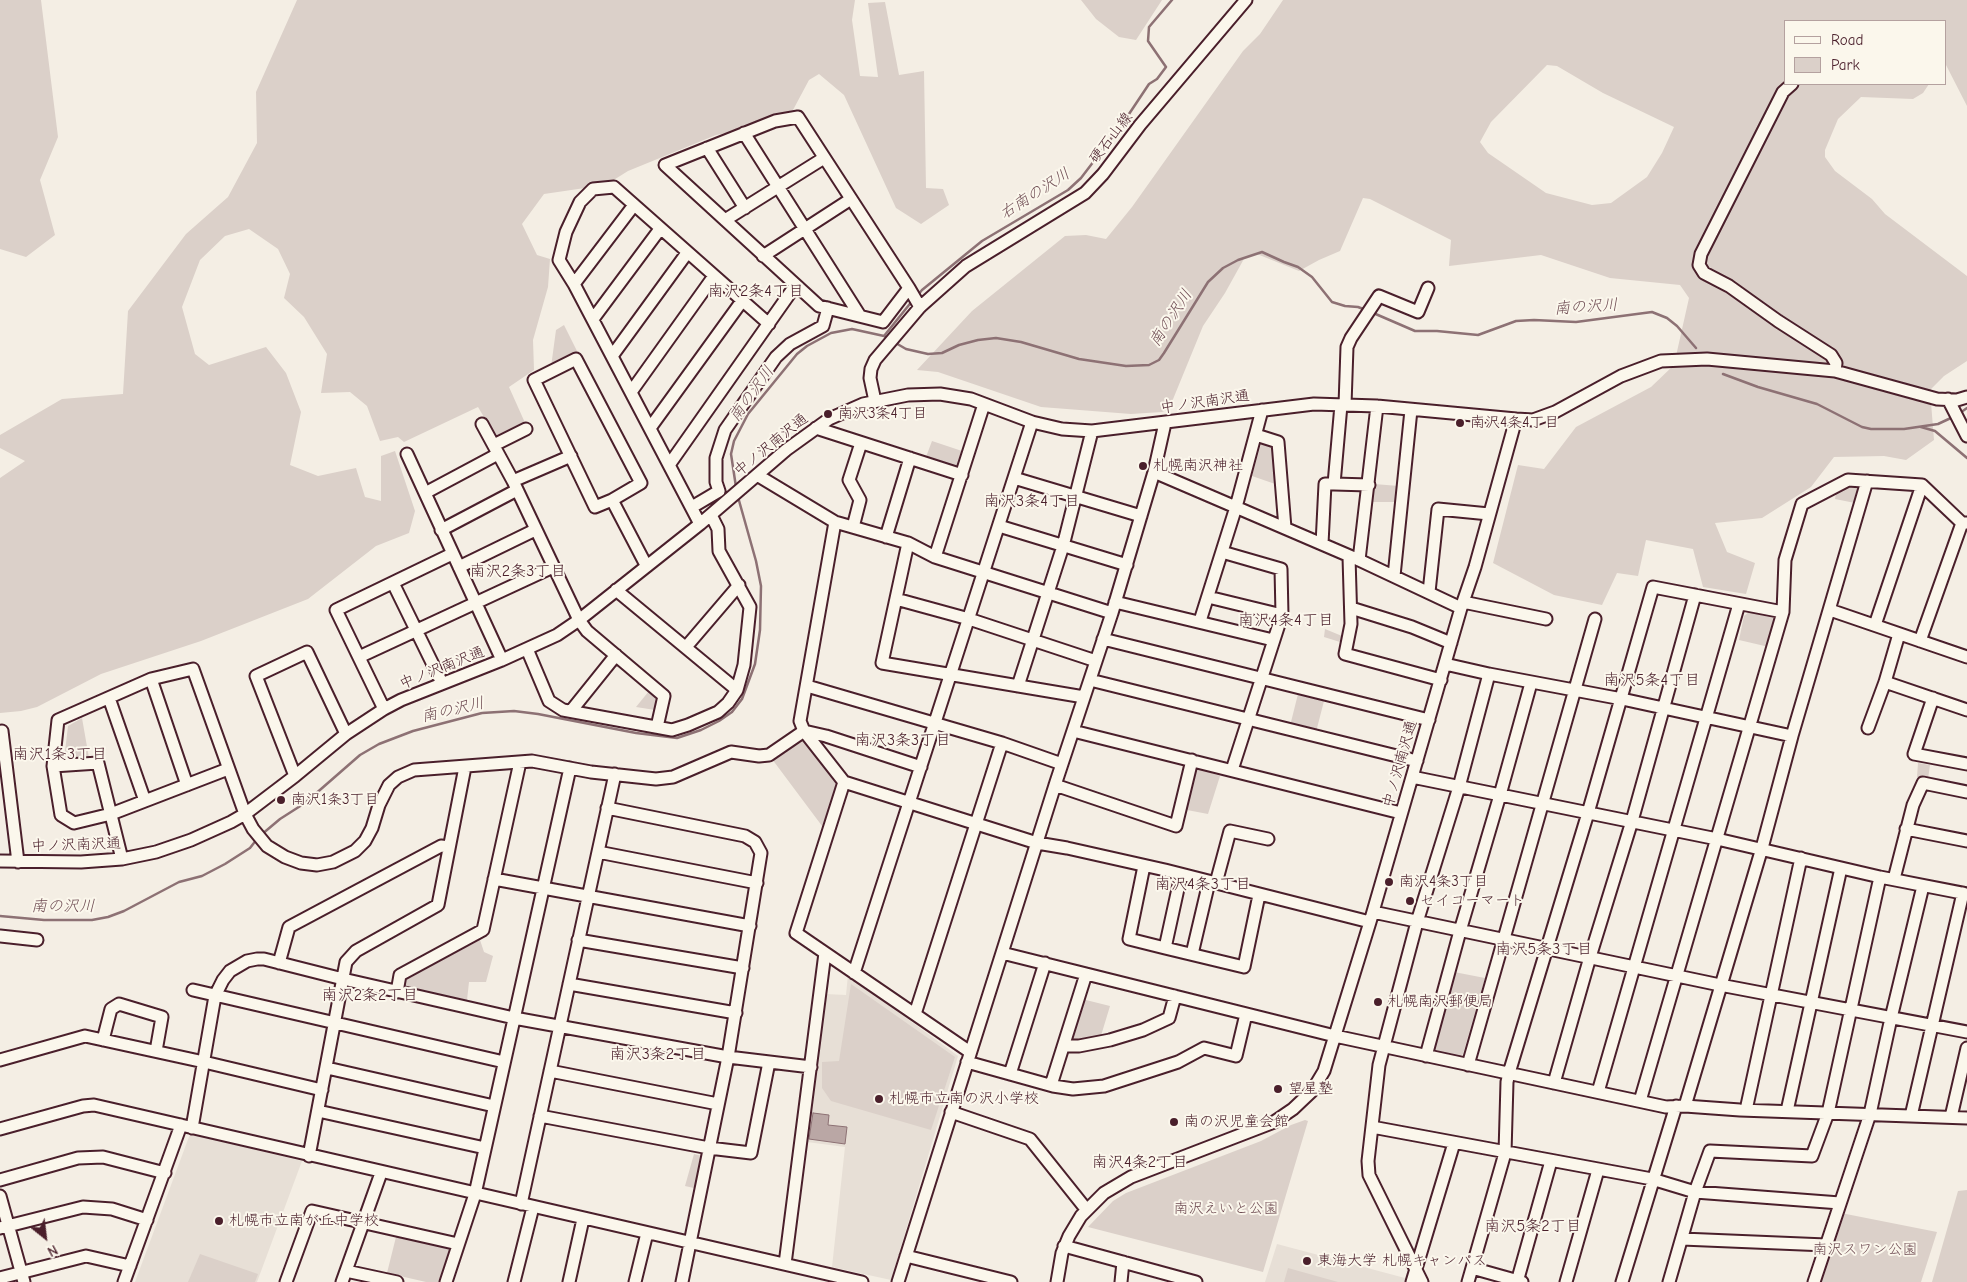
<!DOCTYPE html>
<meta charset="utf-8">
<style>
body{margin:0}
#map{position:relative;width:1967px;height:1282px;overflow:hidden;background:#f4eee4;font-family:"Comic Neue",sans-serif}
canvas{display:block}
.legend{position:absolute;left:1784px;top:20px;width:162px;height:65px;box-sizing:border-box;background:#fbf7ec;border:1px solid #b4a19f;margin:0;padding:6px 9px;list-style:none;font-size:15px;color:#4a1f2b}
.legend li{display:flex;align-items:center;gap:10px;height:25px}
.legend b{width:25px;border:1px solid #b4a19f}
.north{position:absolute;left:20px;top:1212px;width:50px;height:50px;-webkit-text-stroke:4px #fbf7ec;paint-order:stroke;rotate:151deg;font-size:14px;font-weight:700;line-height:20px;text-align:center;color:#4a1f2b}
.north::after{content:'';display:block;margin:auto;width:18px;height:22px;background:#4a1f2b;clip-path:polygon(50% 0,100% 100%,50% 72%,0 100%)}
</style>
<div id="map">
<canvas width="1967" height="1282"></canvas>
<ul class="legend">
<li><b style="height:6px;background:#fbf7ec"></b>Road</li>
<li><b style="height:14px;background:#dbd0c9"></b>Park</li>
</ul>
<div class="north">N</div>
</div>
<script>
const context = document.querySelector('canvas').getContext('2d');
context.lineJoin = 'round';
function paint(path, color) { context.fillStyle = color; context.fill(path, 'evenodd'); }
const poly = rows => new Path2D(rows.map(r => 'M' + r).join(''));
function stroke(path, color, width, dash) { context.strokeStyle = color; context.lineWidth = width; context.lineCap = dash ? 'butt' : 'round'; context.setLineDash(dash || []); context.stroke(path); }
function label(font, color, halo, rows, align = 'center') {
  context.font = font + ' "Comic Neue","Klee One",sans-serif'; context.lineWidth = 4; context.setLineDash([]); context.textBaseline = 'middle'; context.strokeStyle = halo; context.fillStyle = color; for (const [text, x, y, turn = 0] of rows) {
    context.save(); context.translate(x, y); context.rotate((+turn || 0) * Math.PI / 180); context.textAlign = isNaN(turn) ? turn : align; if (halo) context.strokeText(text, 0, 0); context.fillText(text, 0, 0); context.restore();
  }
}
paint(poly([
 [848,975,958,1056,891,1280,832,1267,845,1147,807,1142,825,994,846,995],
 [190,1134,302,1161,257,1282,135,1282],
 [1277,1244,1405,1278,1404,1282,1265,1282]
]), '#e7dfd6');
paint(poly([
 [0,0,41,0,58,137,40,180,55,235,26,257,0,249],
 [297,0,855,0,852,20,860,76,878,77,868,3,885,2,899,75,924,71,926,188,943,189,949,205,921,224,896,208,844,95,819,74,809,80,793,110,742,130,716,135,677,151,628,171,612,181,585,188,544,194,522,224,537,255,550,259,548,287,533,340,534,370,509,387,526,425,497,439,478,407,404,442,398,437,380,441,367,406,350,392,321,393,327,354,304,317,284,298,290,274,278,249,249,229,225,236,200,260,182,307,195,354,209,365,266,347,286,373,301,412,290,465,318,476,356,468,365,497,381,501,381,456,395,451,415,511,409,533,376,546,308,599,201,641,101,674,37,707,21,711,0,713,0,478,25,461,0,448,0,435,62,399,123,394,128,311,186,234,228,197,257,143,256,92],
 [1081,0,1162,0,1136,40,1119,37,1096,19],
 [1283,0,1967,0,1967,106,1946,65,1946,21,1786,21,1786,84,1929,84,1923,93,1913,99,1861,97,1838,119,1825,150,1825,157,1835,171,1872,199,1885,214,1967,276,1967,361,1944,376,1930,390,1934,440,1906,460,1884,456,1834,457,1811,487,1762,518,1715,523,1727,552,1755,563,1746,594,1703,587,1693,549,1646,540,1638,576,1617,573,1602,605,1554,595,1493,563,1518,465,1544,469,1576,427,1651,387,1674,365,1689,298,1680,285,1610,278,1541,255,1449,266,1451,240,1370,199,1363,198,1340,251,1319,260,1299,271,1257,254,1245,257,1225,293,1203,326,1169,409,1162,412,1131,414,1041,407,938,372,917,370,972,311,1065,236,1086,235,1106,239,1132,207,1243,51,1260,34],
 [1547,65,1557,66,1603,93,1674,127,1662,153,1647,177,1611,203,1592,205,1546,193,1488,153,1480,142,1491,122],
 [564,325,578,353,551,367,556,330],
 [932,441,962,451,958,467,954,468,926,457],
 [1261,444,1275,445,1278,485,1252,476],
 [1374,484,1399,486,1396,502,1372,502],
 [1842,486,1857,487,1859,490,1855,503,1835,499,1837,488],
 [1749,612,1777,619,1769,647,1739,640,1744,616],
 [1325,629,1342,636,1340,642,1324,637],
 [649,691,656,697,655,710,636,707],
 [1298,694,1324,701,1316,732,1290,726],
 [82,718,89,758,64,760,68,726],
 [804,731,844,782,828,834,769,755],
 [1918,763,1930,765,1928,779,1917,777],
 [1200,769,1220,776,1208,814,1187,810,1196,771],
 [480,940,484,952,493,956,486,982,469,982,467,1000,405,987,403,982,407,978],
 [1454,972,1485,978,1463,1054,1459,1057,1434,1053,1432,1048],
 [851,984,955,1057,931,1130,831,1101,822,1088,822,1062,839,1061],
 [1082,999,1110,1006,1100,1039,1069,1042],
 [1305,1120,1308,1121,1263,1272,1088,1227,1113,1201,1126,1193,1261,1141,1291,1125],
 [694,1154,702,1156,694,1188,685,1186],
 [1967,1190,1967,1282,1932,1282,1958,1191],
 [1841,1213,1937,1232,1921,1282,1820,1282],
 [396,1237,453,1249,442,1282,426,1282,387,1273],
 [200,1254,258,1274,255,1282,188,1282],
 [1288,1268,1338,1282,1284,1282]
]), '#dbd0c9');
const water = poly([
 [813,1113,829,1115,828,1125,847,1127,845,1144,809,1139,813,1113]
]);
paint(water, '#baa7a5');
stroke(water, '#8d7174', 1);
stroke(poly([
 [917,296,922,290,982,241,1068,190,1081,178,1123,123,1149,84,1157,79,1166,67,1148,41,1149,27,1172,0],
 [1371,312,1415,331,1437,331,1478,335,1516,321,1534,320,1576,322,1652,312,1667,318,1677,326,1696,348],
 [884,336,913,300],
 [894,342,906,349,928,354,942,353,959,345,978,340,996,338,1021,342,1079,359,1126,366,1149,365,1159,360,1164,353,1208,282,1223,268,1238,260,1262,252,1284,262,1298,267,1312,277,1332,302,1345,306,1358,307,1366,310],
 [1723,374,1758,387,1817,404,1862,427,1871,429,1904,429,1938,424,1953,417],
 [1960,413,1967,408],
 [1921,427,1935,431,1967,458],
 [736,487,731,454,734,441,748,414,797,354,807,346,831,333,852,329,884,336,889,339],
 [261,835,280,819,305,803,360,755,379,744,413,731,482,713,514,711,538,714,636,733,677,738,701,730,719,721,732,712,742,699,755,664,760,630,761,586,756,561,738,497],
 [0,916,44,920,92,920,108,917,124,911,179,882,202,876,225,864,250,848,257,839]
]), '#8d7174', 2.5);
const minor = poly([
 [1792,84,1783,92,1701,254,1699,265,1704,273,1729,286,1778,321,1831,355,1836,363,1835,371],
 [744,133,860,316],
 [707,148,745,208],
 [634,205,574,284,700,524],
 [725,220,824,158],
 [763,256,851,199],
 [574,284,559,260,566,232,580,202,593,189,614,187,769,324],
 [909,288,883,322,819,306,665,165,775,121,798,117,909,288,920,307],
 [593,319,660,229],
 [612,356,687,253],
 [631,392,714,276],
 [1948,399,1967,436],
 [875,401,870,378,871,369,875,360,920,307,966,266,1085,193,1103,174,1140,125,1246,0],
 [1341,405,1334,484,1369,485],
 [1345,405,1347,347,1351,338,1379,296,1418,312,1428,288],
 [1516,419,1533,420,1555,412,1621,376,1661,361,1707,359,1835,371,1937,399,1957,400,1967,397],
 [482,424,513,481,579,620,587,631,664,696,657,727],
 [650,428,742,301],
 [816,428,962,475],
 [1256,435,1278,442,1285,528],
 [494,445,526,429],
 [407,454,502,660],
 [669,465,795,286],
 [1154,472,1359,560,1461,608],
 [1014,478,1141,516],
 [513,481,571,456],
 [425,493,498,454],
 [612,500,641,483,576,359,534,380,595,507,612,500,646,565],
 [692,507,719,491,716,482,716,458,725,430,776,357,790,344,823,326,828,308],
 [835,522,908,543,935,557,1112,613],
 [999,526,1127,565],
 [853,527,860,500,849,480,861,443],
 [441,530,517,490],
 [886,537,910,458],
 [908,543,882,663,1084,697],
 [1322,544,1325,484,1334,484],
 [1222,552,1281,569,1282,615,1232,770],
 [935,557,984,404],
 [1349,557,1351,624,1345,654,1441,680],
 [1359,560,1377,406],
 [459,567,535,530],
 [1394,576,1411,410],
 [393,583,442,683],
 [616,590,737,690],
 [1429,592,1438,509,1489,514],
 [1208,597,1282,615],
 [896,599,969,619,1096,661],
 [1115,602,1273,640],
 [1463,602,1546,619],
 [1351,608,1412,627,1451,643],
 [1830,610,1967,657],
 [1200,621,1236,507,1262,410],
 [1875,625,1922,485],
 [1103,639,1429,720],
 [1920,641,1962,523],
 [686,647,739,585],
 [527,649,549,701,563,710,672,730,688,725,718,712,728,703,737,690,744,665,750,607,719,551,718,529,711,515],
 [359,657,553,567],
 [1445,664,1489,674,1622,699,1792,736],
 [151,679,187,785],
 [1090,680,1417,761],
 [1885,682,1967,710],
 [807,686,1002,743,1062,764],
 [1018,686,1063,546,1092,431],
 [109,698,145,801],
 [1933,698,1914,754,1967,764],
 [384,709,336,610,452,554],
 [571,711,616,655],
 [1868,728,1885,682,1899,634],
 [804,731,844,782,1037,843,1067,848,1165,870,1370,922],
 [804,731,826,736,921,767],
 [1073,731,1401,813],
 [0,732,2,731,18,862],
 [53,766,98,763,122,859],
 [228,769,111,814,74,823,61,815,53,766,58,720,151,679,193,669,245,814,253,829,267,846,285,857,301,863,317,865,333,862,355,851,365,841,372,828,379,805,389,785,398,777,414,770,532,761,591,772,656,779,673,777,731,752,759,756,769,755,804,731,800,721,835,522,757,475],
 [295,776,256,676,307,652,346,734],
 [1412,777,1717,839,1880,877,1967,894],
 [844,782,796,933,970,1052],
 [1055,785,1176,826,1192,760],
 [607,808,745,836,755,842,761,853,728,1057,682,1282],
 [1906,829,1967,841],
 [598,852,757,883],
 [0,861,81,862,122,859,156,852,191,840,231,822,245,814,295,776,346,734,384,709,401,700,502,660,557,635,579,620,700,524,786,450,829,419,863,404,908,395,940,394,971,399,1032,422,1062,429,1092,431,1314,404,1377,406,1516,419,1475,567,1461,608,1370,922,1324,1071,1312,1091,1293,1109,1274,1122,1131,1177,1104,1193,1081,1216,1069,1236,1062,1253,1057,1282],
 [1144,866,1129,939,1165,948,1244,967,1259,895],
 [494,879,750,926],
 [1894,879,1913,805,1923,783,1967,792],
 [1216,883,1230,831,1268,839],
 [1373,912,1720,985,1967,1032],
 [0,936,37,940],
 [578,940,743,968],
 [1165,948,1181,875],
 [1002,953,1335,1036,1666,1107,1685,1106,1740,1110,1967,1118],
 [1192,954,1209,882],
 [279,963,289,927,441,846,449,847],
 [854,973,1032,422],
 [569,984,736,1013],
 [193,990,504,1062],
 [397,992,400,975,483,930,520,762],
 [915,1014,1002,743],
 [103,1040,111,1009,119,1004,162,1017,156,1051],
 [1064,1046,1079,1046,1110,1040,1143,1030,1169,1018,1175,996],
 [1426,1056,1460,931,1500,795,1531,683],
 [0,1060,85,1036,204,1062,322,1090],
 [967,1062,1053,1086,1073,1089,1104,1086,1178,1062,1204,1048,1236,1056,1246,1014],
 [1468,1065,1595,619],
 [327,1068,494,1106],
 [550,1071,718,1104],
 [1010,1074,1045,963],
 [1554,1083,1590,957,1632,821,1695,595],
 [1051,1085,1086,974],
 [1598,1092,1739,604],
 [1640,1101,1783,612,1785,560,1802,504,1848,480,1922,485,1962,523,1967,523],
 [1685,1106,1762,848,1792,736,1867,481],
 [1746,1110,1801,858],
 [318,1111,485,1148],
 [1787,1111,1841,868],
 [951,1112,1030,1139,1086,1209],
 [540,1116,709,1148,751,1153,769,1062],
 [1911,1116,1963,893],
 [1951,1117,1967,1048],
 [1372,1127,1652,1179,1695,1192,1840,1203],
 [192,1128,215,996,223,980,230,971,247,961,257,959,264,959,343,979,514,1018,728,1057,811,1067],
 [0,1129,83,1106,94,1105,862,1282],
 [309,1156,346,962,356,951,438,905,465,767],
 [0,1180,78,1158,103,1157,165,1173],
 [0,1196,24,1282],
 [521,1204,615,774],
 [0,1228,83,1207,112,1209,147,1220],
 [1682,1239,1826,1245],
 [1064,1246,1196,1282],
 [906,1256,1011,1282],
 [785,1264,825,953],
 [1472,1268,1522,1282],
 [346,1271,397,1282],
 [0,1278,86,1256,130,1266],
 [124,1282,181,1125],
 [286,1282,312,1211,458,1244],
 [342,1282,381,1173],
 [446,1282,475,1194,570,768],
 [514,1282,533,1207],
 [569,1282,583,1219],
 [635,1282,647,1233],
 [898,1282,1056,782,1112,613,1154,472,1165,423],
 [1121,1282,1123,1262],
 [1412,1282,1454,1143],
 [1422,1282,1369,1175,1368,1161,1379,1065,1417,922,1459,787,1489,674],
 [1468,1282,1505,1153,1507,1082,1509,1073,1588,813,1653,587,1783,612],
 [1517,1282,1551,1161],
 [1566,1282,1598,1170],
 [1622,1282,1676,1106],
 [1669,1282,1695,1192,1710,1151,1812,1156,1828,1113,1880,877],
 [1814,1282,1870,1114,1891,1018,1923,886]
]);
stroke(minor, '#4a1f2b', 15);
stroke(minor, '#fbf7ec', 11);
for (const [x, y, r, color] of [
 [828,414,5,"#4a1f2b"],
 [1460,423,5,"#4a1f2b"],
 [1143,466,5,"#4a1f2b"],
 [281,800,5,"#4a1f2b"],
 [1389,882,5,"#4a1f2b"],
 [1410,901,5,"#4a1f2b"],
 [1378,1002,5,"#4a1f2b"],
 [1278,1089,5,"#4a1f2b"],
 [879,1099,5,"#4a1f2b"],
 [1174,1122,5,"#4a1f2b"],
 [219,1221,5,"#4a1f2b"],
 [1307,1261,5,"#4a1f2b"]
]) { const dot = new Path2D(); dot.arc(x, y, r, 0, 2 * Math.PI); context.fillStyle = color; context.fill(dot); stroke(dot, '#fbf7ec', 2); }
label('15px', '#4a1f2b', '#fbf7ec', [
 ["硬石山線",1111,138,-52],
 ["中ノ沢南沢通",1205,402,-8],
 ["中ノ沢南沢通",771,445,-39],
 ["中ノ沢南沢通",442,668,-22],
 ["中ノ沢南沢通",1400,764,-74],
 ["中ノ沢南沢通",76,845,-2]
]);
label('15px', '#4a1f2b', '#fbf7ec', [
 ["南沢3条4丁目",838,414],
 ["南沢4条4丁目",1470,423],
 ["札幌南沢神社",1153,466],
 ["南沢1条3丁目",291,800],
 ["南沢4条3丁目",1399,882],
 ["セイコーマート",1420,901],
 ["札幌南沢郵便局",1388,1002],
 ["望星塾",1288,1089],
 ["札幌市立南の沢小学校",889,1099],
 ["南の沢児童会館",1184,1122],
 ["札幌市立南が丘中学校",229,1221],
 ["東海大学 札幌キャンパス",1317,1261]
], 'left');
label('15px', '#6e4b52', '#fbf7ec', [
 ["南沢えいと公園",1226,1209],
 ["南沢スワン公園",1865,1250]
]);
label('italic 16px', '#714f56', '#fbf7ec', [
 ["右南の沢川",1035,194,-33],
 ["南の沢川",1586,307,-4],
 ["南の沢川",1171,318,-57],
 ["南の沢川",752,394,-54],
 ["南の沢川",453,710,-13],
 ["南の沢川",63,906]
]);
label('16px', '#4a1f2b', '#fbf7ec', [
 ["南沢2条4丁目",756,291],
 ["南沢3条4丁目",1032,501],
 ["南沢2条3丁目",518,571],
 ["南沢4条4丁目",1286,620],
 ["南沢5条4丁目",1652,680],
 ["南沢3条3丁目",903,740],
 ["南沢1条3丁目",60,754],
 ["南沢4条3丁目",1203,884],
 ["南沢5条3丁目",1544,949],
 ["南沢2条2丁目",370,995],
 ["南沢3条2丁目",658,1054],
 ["南沢4条2丁目",1140,1162],
 ["南沢5条2丁目",1533,1226]
]);
</script>
